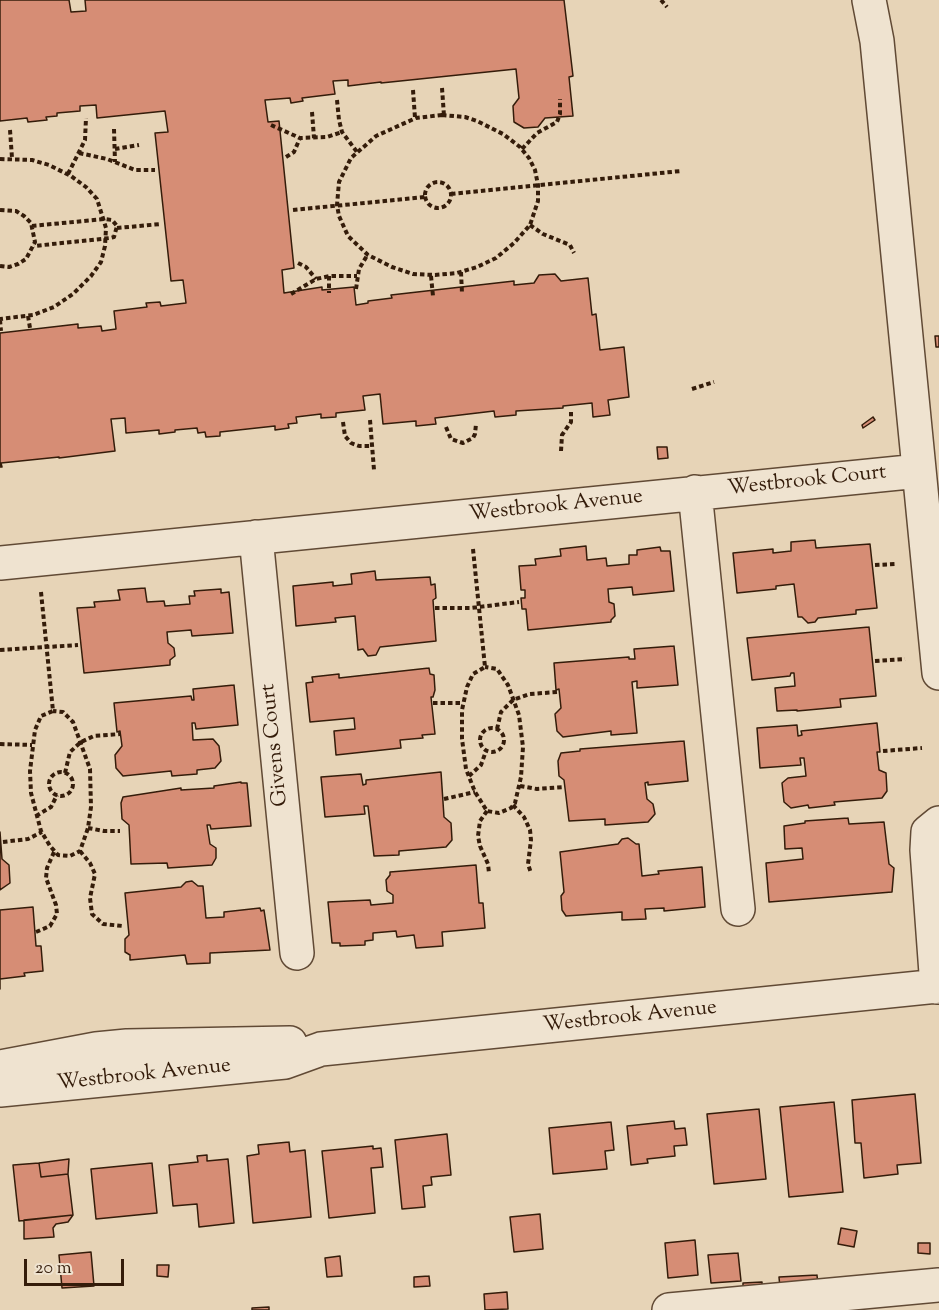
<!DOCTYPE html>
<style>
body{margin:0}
#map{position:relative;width:939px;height:1310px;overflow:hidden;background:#e7d4b7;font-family:"Sorts Mill Goudy",serif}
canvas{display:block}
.scale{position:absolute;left:24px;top:1259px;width:100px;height:27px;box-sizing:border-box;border:3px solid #341c0a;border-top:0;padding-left:8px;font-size:18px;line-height:21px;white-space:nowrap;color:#341c0a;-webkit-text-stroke:4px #efe3d0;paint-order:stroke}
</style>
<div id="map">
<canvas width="939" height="1310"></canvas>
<div class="scale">20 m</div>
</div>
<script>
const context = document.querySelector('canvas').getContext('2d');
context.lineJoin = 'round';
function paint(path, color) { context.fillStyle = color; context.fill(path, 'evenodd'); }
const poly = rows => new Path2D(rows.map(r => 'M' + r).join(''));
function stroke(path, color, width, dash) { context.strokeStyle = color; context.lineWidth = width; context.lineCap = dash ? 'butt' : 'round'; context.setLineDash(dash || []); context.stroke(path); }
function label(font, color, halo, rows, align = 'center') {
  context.font = font + ' "Sorts Mill Goudy",serif'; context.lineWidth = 6; context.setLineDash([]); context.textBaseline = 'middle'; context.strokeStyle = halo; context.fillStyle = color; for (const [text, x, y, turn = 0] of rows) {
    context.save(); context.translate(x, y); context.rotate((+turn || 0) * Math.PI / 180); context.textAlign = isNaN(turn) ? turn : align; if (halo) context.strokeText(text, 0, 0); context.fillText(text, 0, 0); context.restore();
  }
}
const building = poly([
 [0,0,69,0,71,12,86,11,85,0,564,0,573,76,569,77,573,116,545,118,538,127,524,128,514,122,513,106,519,98,516,69,381,83,381,82,348,86,348,80,333,81,335,94,302,98,303,101,291,103,290,98,265,100,268,122,279,121,294,268,282,270,284,293,322,287,322,290,354,287,356,305,368,303,368,301,392,298,391,295,514,281,514,285,534,283,539,275,555,274,561,281,588,278,592,315,596,314,600,350,624,347,629,397,608,400,610,415,593,417,592,403,563,406,563,408,516,411,516,415,495,417,494,411,435,418,436,424,416,426,416,421,383,424,380,394,363,396,365,410,336,413,336,417,321,418,321,414,296,417,297,423,288,424,289,428,275,430,275,426,220,432,220,436,206,437,205,432,198,433,197,428,175,430,175,432,159,434,159,430,126,433,125,418,111,419,115,451,59,458,59,457,1,463,2,467,0,467,0,333,78,324,78,328,101,326,102,331,116,329,114,311,147,307,146,303,160,302,161,306,186,303,183,280,171,281,155,133,168,132,165,111,97,118,96,105,80,106,80,111,57,113,57,116,46,117,47,120,28,122,27,118,0,121,0,0],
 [935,336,939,336,939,347,936,347,935,336],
 [873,417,875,420,863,428,862,425,873,417],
 [657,447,667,447,668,458,658,459,657,447],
 [815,540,816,548,870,544,877,608,856,610,856,614,818,618,815,622,808,623,802,617,798,617,794,584,776,586,776,589,737,593,733,553,773,549,773,553,791,551,791,542,815,540],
 [586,546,587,560,606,558,607,566,629,564,629,555,637,555,637,550,660,547,661,551,670,551,674,591,633,595,632,587,608,589,609,602,614,604,615,616,611,620,611,622,528,630,526,609,522,609,521,598,525,598,525,590,521,590,519,566,536,565,535,559,561,556,560,549,586,546],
 [375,571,376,580,430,577,431,585,435,584,436,598,433,600,436,641,380,647,376,655,368,656,363,649,358,650,355,616,335,618,336,622,296,626,293,586,333,582,333,586,352,584,351,574,375,571],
 [145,588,147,602,164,601,165,606,190,604,189,596,195,596,194,591,221,589,221,593,229,592,233,633,192,636,191,630,167,632,168,643,174,648,175,656,170,660,170,665,84,673,77,608,95,607,94,602,120,600,118,590,145,588],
 [869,627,876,696,840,699,841,707,797,711,797,710,777,711,775,688,795,686,794,673,791,673,790,676,752,680,747,638,869,627],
 [674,646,678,685,637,688,637,681,632,682,637,733,611,735,611,731,563,737,557,731,555,714,561,708,559,689,556,690,554,663,629,657,629,659,635,659,634,649,674,646],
 [429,668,430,674,434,675,435,690,433,697,431,697,435,734,422,735,423,738,400,740,401,748,336,755,334,731,355,729,354,718,310,722,306,683,313,682,312,677,339,674,339,678,429,668],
 [234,685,238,725,196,729,195,723,192,723,193,740,213,739,219,746,221,761,215,768,197,770,197,774,172,776,171,771,123,776,116,768,115,755,122,746,120,731,117,732,114,703,191,696,192,700,194,700,193,689,234,685],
 [877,723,880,752,877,752,879,770,886,773,887,791,882,798,834,802,835,805,809,808,808,805,791,808,784,802,782,783,788,778,806,776,804,758,800,758,801,765,760,768,757,728,797,725,798,736,802,735,801,731,877,723],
 [684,741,688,781,648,785,648,782,645,783,647,799,653,804,655,814,648,822,605,825,605,819,569,821,564,780,559,776,558,761,561,753,580,751,580,749,684,741],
 [441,772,444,817,451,823,452,840,446,847,399,851,399,855,374,856,368,806,364,806,365,814,325,817,321,777,361,774,363,785,366,784,366,780,441,772],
 [241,782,241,783,247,783,251,826,211,829,210,825,207,825,210,844,216,848,216,858,212,865,168,868,167,863,131,864,129,825,122,819,121,803,123,797,181,788,181,790,214,788,214,786,241,782],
 [848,818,849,824,884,822,889,864,894,868,892,892,769,902,766,863,803,859,802,848,785,849,784,826,805,823,805,821,848,818],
 [0,832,2,859,9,865,10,883,0,890,0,832],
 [628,838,636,844,639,844,642,876,659,874,658,871,702,867,705,907,664,911,664,908,645,909,646,919,622,920,622,912,566,916,562,910,561,896,564,892,560,852,618,844,622,839,628,838],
 [476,865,479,903,483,903,485,928,442,932,443,946,416,948,414,935,397,937,396,931,373,933,373,940,365,941,365,945,340,946,340,943,332,943,328,902,370,900,371,905,393,903,393,895,387,891,386,880,390,875,390,872,476,865],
 [192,881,198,886,203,886,206,918,224,917,224,912,260,908,261,911,264,910,270,950,210,953,210,963,187,964,185,955,130,960,130,955,125,952,125,939,129,935,125,893,181,887,186,882,192,881],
 [33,907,36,946,41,946,43,971,24,973,25,976,0,979,0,989,0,910,33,907],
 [915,1094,921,1163,897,1165,898,1174,864,1178,861,1143,855,1143,852,1100,915,1094],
 [834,1102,843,1192,789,1197,780,1107,834,1102],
 [759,1109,766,1179,714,1184,707,1114,759,1109],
 [674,1121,675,1129,685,1128,687,1145,674,1146,675,1156,647,1159,648,1163,631,1165,627,1126,674,1121],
 [611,1122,614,1150,605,1151,607,1169,553,1174,549,1128,611,1122],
 [447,1134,451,1175,431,1177,432,1185,423,1186,425,1207,402,1209,395,1140,447,1134],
 [289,1142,290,1152,305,1150,311,1217,253,1223,247,1156,259,1154,258,1145,289,1142],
 [373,1146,373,1149,381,1148,383,1167,371,1168,375,1213,329,1218,322,1151,373,1146],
 [207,1155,207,1161,228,1159,234,1223,199,1227,197,1204,173,1206,169,1165,198,1162,197,1156,207,1155],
 [69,1159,68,1174,41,1177,39,1163,69,1159],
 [39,1163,41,1177,68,1174,73,1215,19,1221,13,1165,39,1163],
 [152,1163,157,1213,96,1219,91,1169,152,1163],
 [540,1214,543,1249,514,1252,510,1217,540,1214],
 [73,1215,68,1222,56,1224,53,1228,54,1237,24,1239,24,1220,73,1215],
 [841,1228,857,1231,854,1247,838,1244,841,1228],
 [695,1240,698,1275,668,1278,665,1243,695,1240],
 [918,1243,930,1243,930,1254,918,1253,918,1243],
 [91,1252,94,1286,62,1288,59,1255,91,1252],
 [738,1253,741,1281,711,1283,708,1255,738,1253],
 [340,1256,342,1276,327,1277,325,1258,340,1256],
 [157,1265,169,1265,168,1277,157,1276,157,1265],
 [817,1275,818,1286,780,1288,779,1277,817,1275],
 [429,1276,430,1286,414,1287,414,1277,429,1276],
 [762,1282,762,1292,743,1293,743,1283,762,1282],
 [507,1292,508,1309,485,1310,484,1294,507,1292],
 [269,1307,269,1310,252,1310,252,1308,269,1307]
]);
paint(building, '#d68d75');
stroke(building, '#341c0a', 1.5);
const minor = poly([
 [869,0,877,41,939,673],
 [695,492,738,909],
 [256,537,297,953],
 [0,563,919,471],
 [937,987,927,850,928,832,939,823],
 [0,1067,96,1049,127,1046,290,1043],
 [0,1090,285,1062,321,1049,939,986],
 [669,1310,939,1285]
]);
stroke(minor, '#614a35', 36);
stroke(poly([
 [661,0,667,7],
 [442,88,444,116],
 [413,90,415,118],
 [337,100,339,120,342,132,357,152],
 [312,112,314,138],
 [442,115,465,117,477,121,503,134,520,147,529,158,535,170,538,185,538,201,530,225,514,243,496,258,477,267,457,273,435,275,413,274,392,267,368,255,348,236,339,216,337,205,339,182,351,158,376,136,416,118,442,115],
 [271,125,300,138,327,137,342,132],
 [114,129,115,162],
 [10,130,12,158],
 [115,149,139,145],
 [522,149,537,133,557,122,560,114,560,99],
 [79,153,107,159,135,170,155,170],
 [286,157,294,152,300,138],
 [0,159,32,160,49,165,71,176,86,187,97,199,106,228,105,246,101,262,91,276,73,294,54,307,33,315,0,319],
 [68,174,85,140,86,118],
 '425 195a13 13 0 1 1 26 0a13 13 0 1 1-26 0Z',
 [451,194,681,171],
 [0,210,16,211,24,216,31,223,35,242,26,259,18,264,9,267,0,266],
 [293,210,425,197],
 [530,225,543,234,570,245,574,253],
 [32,226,104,219,112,220,117,226,114,237,110,238,34,246],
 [117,228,161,224],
 [298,263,306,267,316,279],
 [461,272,462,293],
 [329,276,329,293],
 [431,276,433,296],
 [356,289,359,269,368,254],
 [291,294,316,279,330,276,357,276],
 [28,316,30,328],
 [0,320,1,331],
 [692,389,714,382],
 [370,420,374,470],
 [343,422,345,436,351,443,359,446,372,446],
 [446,427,451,439,463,443,473,438,475,434,476,424],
 [561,451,562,435,571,422,571,412],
 [473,549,485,667,473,674,467,687,462,710,462,739,466,769,475,792,487,811,499,813,511,808,515,803,521,777,523,747,519,715,508,685,497,669,485,667],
 [875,565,896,564],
 [41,592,53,711,41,716,35,730,30,771,31,793,41,831,50,846,58,855,70,856,80,851,88,828,91,807,90,769,73,722,63,712,53,711],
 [435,608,471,608,519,602],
 [0,650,78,645],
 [875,661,905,659],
 [433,703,463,703],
 '480 740a12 12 0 1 1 24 0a12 12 0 1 1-24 0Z',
 [497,729,501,712,513,700,530,694,557,692],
 [0,744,32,745],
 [883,751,922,748],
 '49 784a12 12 0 1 1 24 0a12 12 0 1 1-24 0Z',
 [65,773,70,752,81,742,94,736,120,734],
 [469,776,481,765,486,751],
 [520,786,537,789,564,787],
 [444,799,475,792],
 [513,805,524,817,530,830,531,840,528,864,531,873],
 [487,811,480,821,478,836,480,846,488,864,489,873],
 [36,816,51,807,57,795],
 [88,828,104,831,120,831],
 [3,842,28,839,42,832],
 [80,851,90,863,95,874,90,898,92,914,103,924,123,926],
 [36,932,50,926,57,914,56,905,46,878,47,868,54,852]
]), '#341c0a', 4, [4.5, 3]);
stroke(minor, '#efe3d0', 33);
label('21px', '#341c0a', '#efe3d0', [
 ["Westbrook Court",807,482,-6],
 ["Westbrook Avenue",556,507,-6],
 ["Givens Court",276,745,-96],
 ["Westbrook Avenue",630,1018,-6],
 ["Westbrook Avenue",144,1076,-6]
]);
</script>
